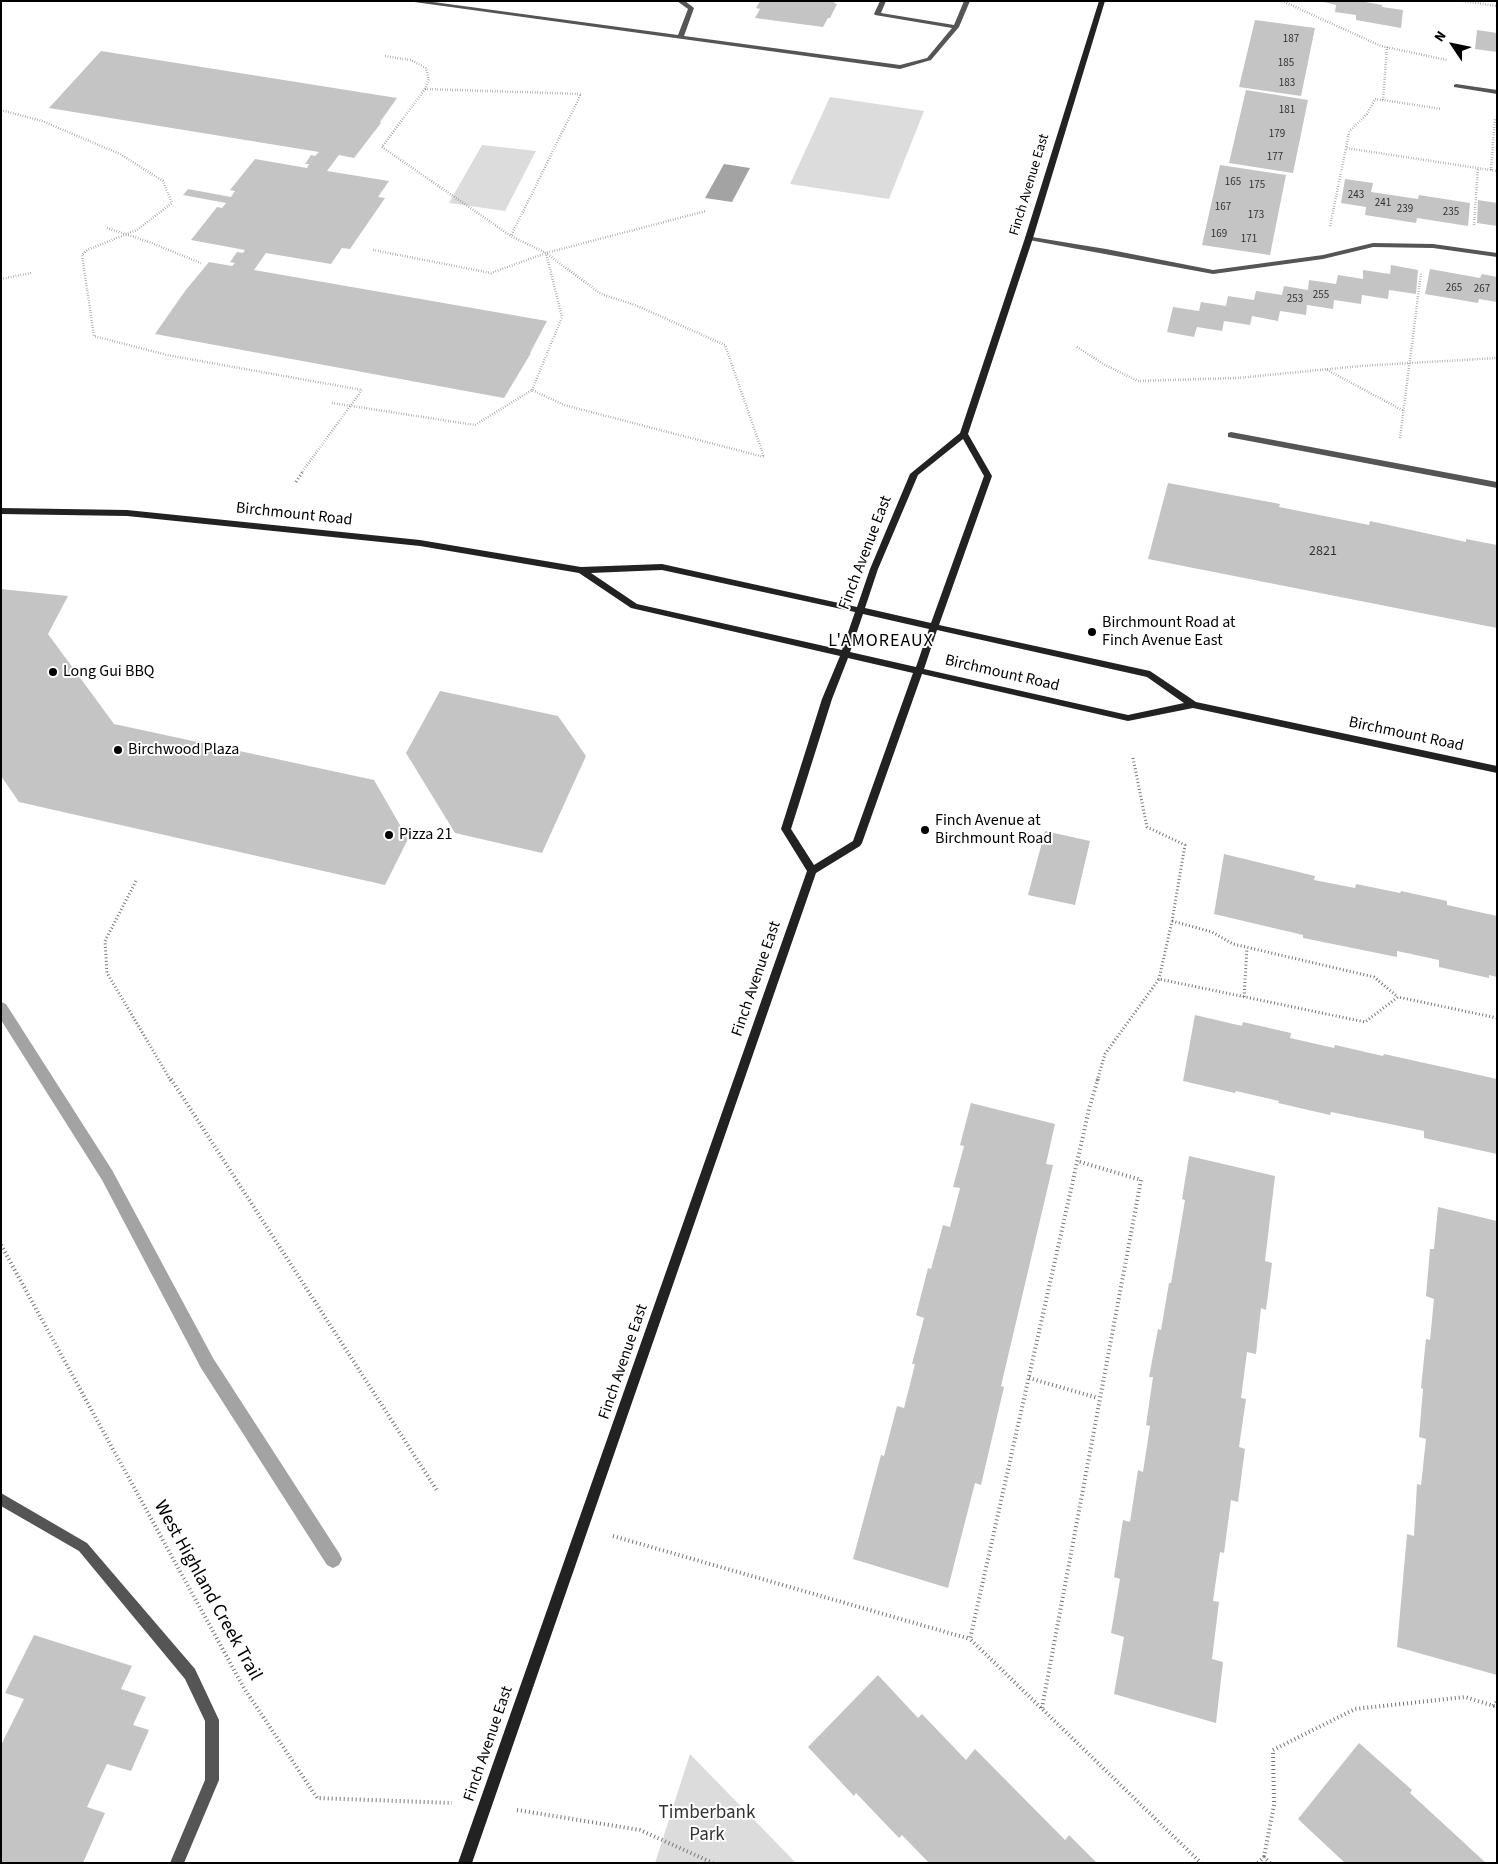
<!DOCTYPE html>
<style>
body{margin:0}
#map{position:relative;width:1498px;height:1864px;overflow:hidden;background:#fff;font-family:"Source Sans 3",sans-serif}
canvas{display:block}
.frame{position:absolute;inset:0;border:2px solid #000;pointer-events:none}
.north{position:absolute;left:1428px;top:20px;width:50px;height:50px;-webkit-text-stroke:4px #fff;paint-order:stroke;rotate:304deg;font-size:14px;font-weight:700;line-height:20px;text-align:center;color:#000}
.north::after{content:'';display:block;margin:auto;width:18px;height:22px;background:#000;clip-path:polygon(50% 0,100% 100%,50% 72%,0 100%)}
</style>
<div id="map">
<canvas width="1498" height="1864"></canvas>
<div class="frame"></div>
<div class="north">N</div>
</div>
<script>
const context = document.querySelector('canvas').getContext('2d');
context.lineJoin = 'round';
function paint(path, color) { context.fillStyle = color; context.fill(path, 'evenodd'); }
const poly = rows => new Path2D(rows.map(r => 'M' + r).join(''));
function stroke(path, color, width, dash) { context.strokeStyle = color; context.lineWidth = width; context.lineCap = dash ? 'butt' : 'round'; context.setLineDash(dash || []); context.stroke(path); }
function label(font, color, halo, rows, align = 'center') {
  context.font = font + ' "Source Sans 3",sans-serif'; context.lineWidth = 4; context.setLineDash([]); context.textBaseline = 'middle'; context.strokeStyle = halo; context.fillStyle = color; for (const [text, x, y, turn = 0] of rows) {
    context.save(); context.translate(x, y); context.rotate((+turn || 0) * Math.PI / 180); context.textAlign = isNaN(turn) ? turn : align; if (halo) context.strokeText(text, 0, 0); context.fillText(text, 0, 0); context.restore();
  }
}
paint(poly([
 [830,97,924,111,889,199,790,184],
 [482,145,536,151,505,211,449,203],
 [690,1754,796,1863,655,1863]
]), '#dcdcdc');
paint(poly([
 [724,164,750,168,732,202,705,198]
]), '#a3a3a3');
paint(poly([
 [1,1002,6,1004,112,1170,213,1358,339,1553,342,1559,339,1565,333,1568,327,1565,201,1368,102,1180,1,1020,1,1002]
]), '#a3a3a3');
paint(poly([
 [760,1,835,1,834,3,837,4,830,18,828,18,823,27,755,18,760,9,756,8],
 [1320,1,1360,1,1382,5,1382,7,1403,10,1401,28,1356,20,1356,15,1335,12,1336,5],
 [1255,20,1315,28,1301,96,1239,87],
 [1477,30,1497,33,1497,52,1475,49],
 [101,51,397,98,380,122,381,123,354,158,339,155,327,171,389,181,378,197,385,198,350,249,342,248,331,264,266,253,254,270,547,321,530,353,531,353,504,398,155,334,185,291,209,262,232,266,235,263,230,262,237,252,243,253,245,250,191,240,217,207,222,208,226,203,183,195,188,189,231,197,235,191,230,190,255,159,307,168,309,164,305,164,311,155,315,156,319,152,49,108],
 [1246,90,1308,100,1293,173,1229,163],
 [1220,165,1286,175,1270,255,1202,245],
 [1345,179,1373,183,1371,192,1418,199,1419,195,1470,203,1468,226,1417,218,1416,223,1365,215,1366,207,1341,203],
 [1478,200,1497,203,1497,226,1477,223],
 [1391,265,1418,270,1416,294,1389,290,1388,299,1362,295,1361,304,1334,300,1333,309,1307,305,1306,315,1280,311,1278,321,1252,316,1250,325,1224,321,1222,331,1197,327,1194,337,1167,332,1173,307,1199,311,1201,302,1226,306,1228,296,1254,300,1256,291,1282,295,1284,286,1308,290,1309,280,1336,284,1338,275,1363,279,1363,270,1390,274],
 [1430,269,1480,278,1482,274,1497,277,1497,302,1479,299,1478,303,1425,294],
 [1168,483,1280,504,1279,507,1369,525,1370,521,1466,542,1466,539,1497,545,1497,628,1148,559],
 [1,589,68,596,48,634,114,724,374,780,408,839,385,885,19,802,1,776],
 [440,691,558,716,586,756,542,853,455,833,406,753],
 [1045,831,1090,841,1075,905,1028,895],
 [1224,854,1315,876,1314,880,1355,888,1356,884,1400,893,1401,891,1447,901,1447,905,1497,916,1497,977,1489,975,1489,978,1439,967,1439,960,1397,951,1397,957,1303,938,1303,935,1214,914],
 [1195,1015,1242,1026,1243,1022,1291,1033,1290,1038,1334,1048,1335,1045,1383,1056,1384,1054,1497,1079,1497,1154,1424,1138,1424,1131,1331,1112,1330,1115,1278,1103,1279,1101,1236,1091,1235,1093,1183,1081],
 [971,1103,1055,1124,1046,1164,1053,1165,1001,1386,1004,1387,981,1485,975,1483,948,1588,853,1559,881,1455,884,1456,897,1406,904,1408,915,1364,912,1364,924,1318,916,1315,928,1268,931,1269,943,1225,950,1227,960,1188,953,1187,964,1146,960,1145],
 [1189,1156,1275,1176,1265,1261,1272,1263,1266,1310,1261,1308,1256,1354,1247,1352,1241,1398,1246,1399,1239,1447,1245,1449,1238,1502,1231,1500,1224,1553,1220,1552,1213,1601,1219,1602,1212,1659,1223,1662,1216,1723,1114,1694,1124,1637,1111,1633,1120,1579,1114,1577,1123,1520,1130,1522,1138,1470,1143,1472,1150,1426,1146,1425,1153,1377,1149,1377,1158,1329,1161,1330,1169,1283,1171,1283,1185,1200,1182,1199],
 [1438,1207,1497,1221,1497,1675,1397,1647,1407,1534,1414,1536,1417,1484,1421,1485,1426,1439,1419,1437,1423,1389,1421,1388,1426,1339,1430,1340,1434,1299,1426,1296,1430,1249,1434,1249],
 [34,1635,132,1666,121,1689,146,1697,133,1725,149,1730,131,1771,107,1764,87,1807,105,1813,83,1863,1,1863,1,1745,24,1699,5,1693],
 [878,1675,918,1718,922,1714,966,1760,975,1749,1065,1840,1069,1835,1097,1863,929,1863,902,1835,899,1838,856,1793,854,1796,808,1747],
 [1359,1743,1412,1790,1410,1793,1486,1863,1345,1863,1298,1819]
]), '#c4c4c4');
stroke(poly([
 [1282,1,1381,46,1447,60],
 [1463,1,1497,6],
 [1387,47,1383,100,1441,109],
 [425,89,581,94,511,236],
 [1383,100,1375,99,1367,114,1349,132,1346,148,1497,171],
 [1,110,42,121,120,154,163,181,172,203,137,230,87,250,82,255,94,336,167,355,362,390,302,472],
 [1491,170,1495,118],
 [1474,225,1478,168],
 [1330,226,1346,148],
 [107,228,149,242,201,263],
 [373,250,491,273,546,253,706,211],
 [1,279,31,273],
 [1077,347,1105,365,1138,381,1237,378,1360,366,1497,358],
 [1327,370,1404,411],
 [532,390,562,317,546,253],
 [332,403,475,425,532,390,564,405,764,457,725,345,635,305,601,294,546,253,511,236,382,147,425,89,429,79,426,68,411,60,384,56],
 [1400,438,1421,273]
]), '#777', 2.5, [0.5, 2]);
stroke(poly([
 [296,482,303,471],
 [1133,758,1147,827,1185,845,1172,921,1159,979],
 [136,881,105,941,107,973,171,1081],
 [1172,921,1212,932,1233,944,1374,977,1398,997],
 [1244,997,1247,948],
 [1097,1081,1105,1054,1159,979,1365,1022,1398,997,1497,1018]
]), '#777', 3, [1, 2.5]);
stroke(poly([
 [171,1079,438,1492],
 [1098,1079,1089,1109,970,1639,1201,1863],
 [1,1245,244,1688,317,1798,452,1803],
 [1029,1378,1098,1398],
 [613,1536,970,1639],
 [1493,1706,1497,1702],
 [1042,1708,1141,1180,1077,1161],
 [517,1810,640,1830,713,1863],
 [1264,1857,1274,1805,1273,1750,1355,1709,1465,1697,1497,1707],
 [1258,1863,1264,1857,1270,1863]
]), '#777', 4, [1, 3]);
paint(poly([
 [407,1,426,1,678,35,688,9,677,1,685,1,694,8,684,36,900,65,927,58,952,28,875,15,874,14,880,1,886,1,881,13,954,25,964,1,970,1,959,27,931,60,900,69,407,1],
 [1456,84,1497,90,1497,94,1454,87,1454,85,1456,84],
 [1026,236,1106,249,1213,270,1323,255,1373,243,1433,244,1497,253,1497,257,1433,248,1373,247,1323,259,1213,274,1029,240,1025,238,1026,236],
 [1231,432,1497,482,1497,488,1228,437,1228,433,1231,432],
 [1,1493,87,1543,195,1669,219,1720,219,1780,184,1863,170,1863,205,1780,205,1721,185,1679,79,1551,1,1506,1,1493]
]), '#555');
paint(poly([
 [1099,1,1105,1,1033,238,968,434,992,476,939,625,1150,671,1196,702,1497,766,1497,773,1193,708,1128,721,922,674,862,843,860,846,816,873,472,1863,458,1863,807,871,781,829,822,699,840,656,631,608,579,573,420,546,127,516,1,514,1,508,127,510,420,540,581,567,662,564,857,607,870,569,910,474,960,433,1025,238,1099,1],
 [963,439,984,476,931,623,865,608,878,569,918,475,963,439],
 [662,570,855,612,842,650,637,604,591,573,662,570],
 [863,614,929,629,916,667,850,652,863,614],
 [937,630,1147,677,1184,703,1128,715,924,669,937,630],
 [848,658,913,673,853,841,814,865,791,829,832,699,848,658]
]), '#222');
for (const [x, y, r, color] of [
 [1092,632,5,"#000"],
 [53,672,5,"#000"],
 [118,750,5,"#000"],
 [925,830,5,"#000"],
 [389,835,5,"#000"]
]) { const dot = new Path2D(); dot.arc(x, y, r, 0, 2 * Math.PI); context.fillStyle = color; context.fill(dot); stroke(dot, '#fff', 2); }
label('11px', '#313131', null, [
 ["187",1291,40],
 ["185",1286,64],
 ["183",1287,84],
 ["181",1287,111],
 ["179",1277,135],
 ["177",1275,158],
 ["165",1233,183],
 ["175",1257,186],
 ["243",1356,196],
 ["241",1383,204],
 ["167",1223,208],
 ["239",1405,210],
 ["235",1451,213],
 ["173",1256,216],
 ["169",1219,235],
 ["171",1249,240],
 ["265",1454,289],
 ["267",1482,290],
 ["255",1321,296],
 ["253",1295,300]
]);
label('14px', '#000', '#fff', [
 ["Finch Avenue East",1030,185,-73]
]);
label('14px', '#313131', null, [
 ["2821",1323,552]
]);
label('16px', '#000', '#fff', [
 ["Birchmount Road",294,515,6],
 ["Finch Avenue East",866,553,-69],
 ["Birchmount Road",1002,674,13],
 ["Birchmount Road",1406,735,12],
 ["Finch Avenue East",757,979,-71],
 ["Finch Avenue East",624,1362,-71],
 ["Finch Avenue East",489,1744,-71]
]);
label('16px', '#000', '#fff', [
 ["Birchmount Road at",1102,623],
 ["Finch Avenue East",1102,641],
 ["Long Gui BBQ",63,672],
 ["Birchwood Plaza",128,750],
 ["Finch Avenue at",935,821],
 ["Birchmount Road",935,839],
 ["Pizza 21",399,835]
], 'left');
context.letterSpacing = '1px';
label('18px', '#000', '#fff', [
 ["L'AMOREAUX",881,642]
]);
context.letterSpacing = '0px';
label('19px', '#000', '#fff', [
 ["West Highland Creek Trail",207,1591,61]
]);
label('19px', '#333', '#fff', [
 ["Timberbank",707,1814],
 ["Park",707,1836]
]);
</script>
